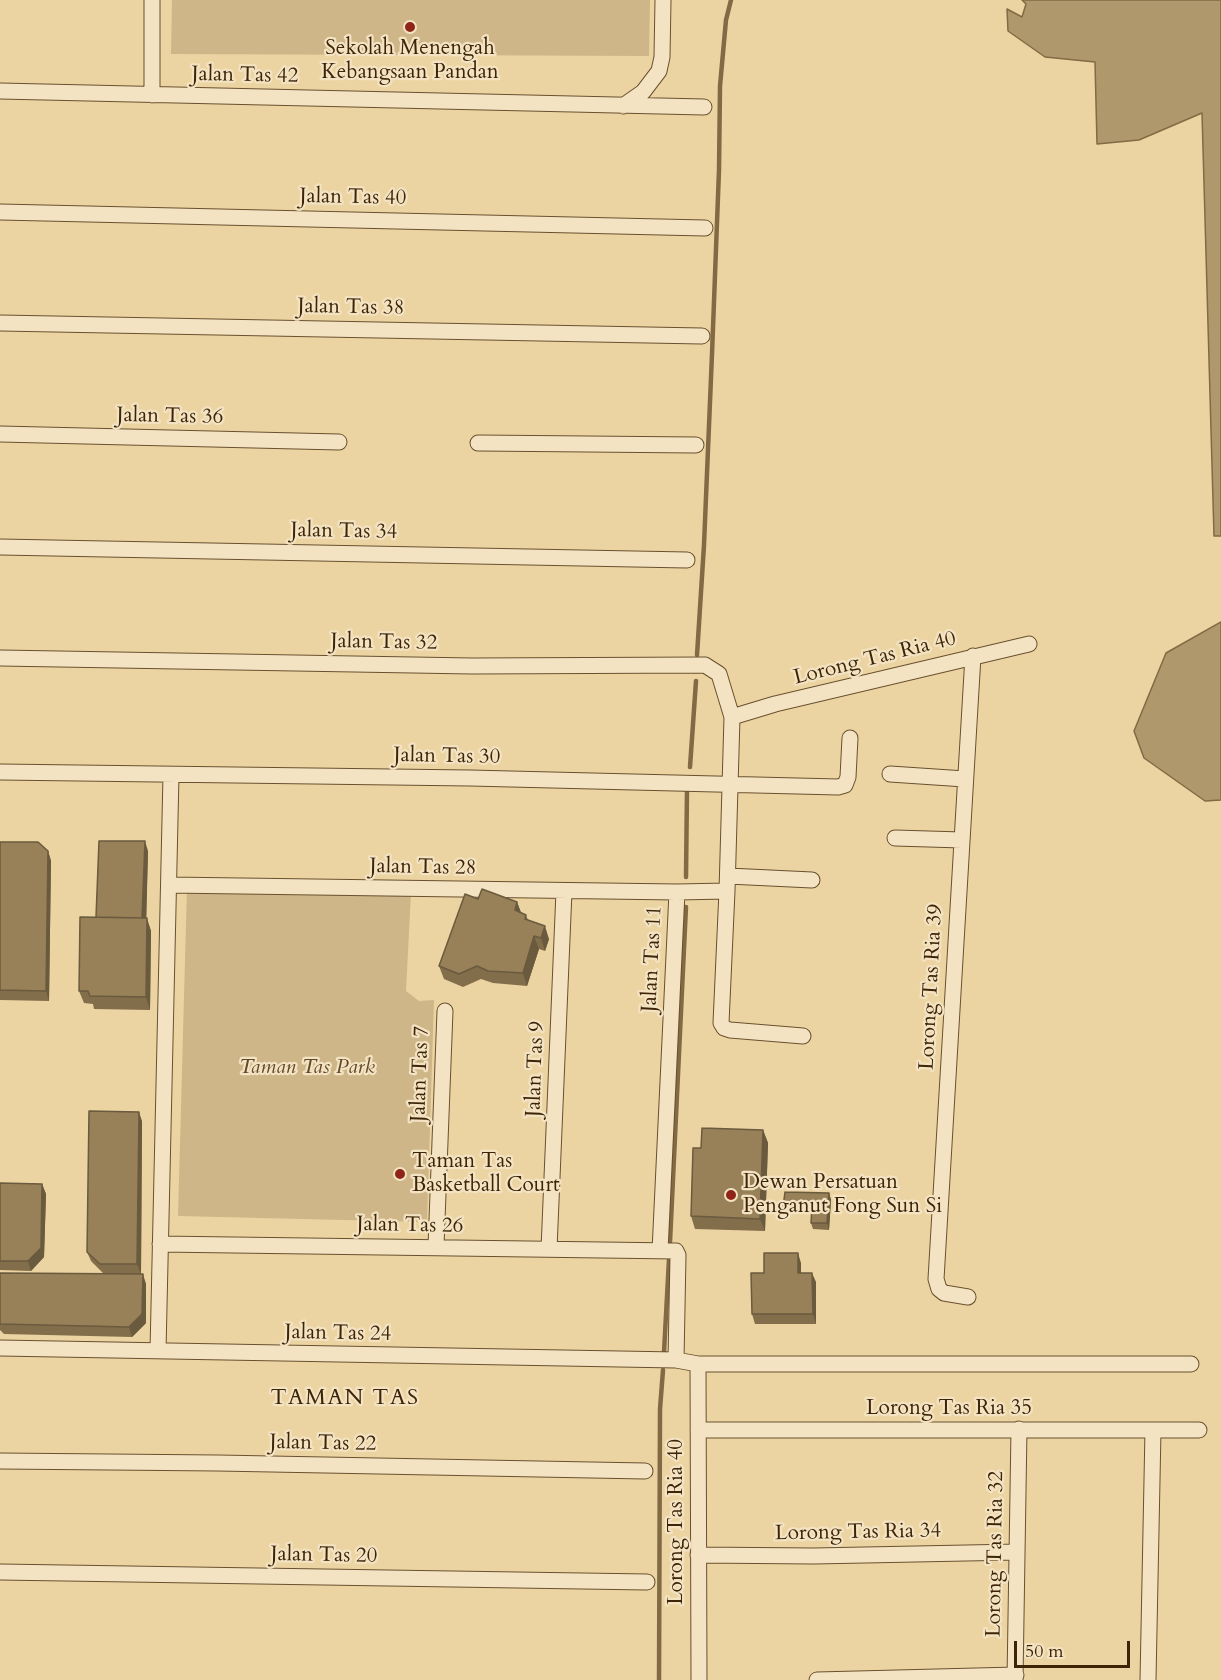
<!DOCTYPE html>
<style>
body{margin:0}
#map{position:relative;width:1221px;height:1680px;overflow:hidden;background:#ecd4a2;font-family:Cardo,serif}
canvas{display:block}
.scale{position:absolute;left:1014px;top:1641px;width:116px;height:27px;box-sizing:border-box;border:3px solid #3d2407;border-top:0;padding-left:8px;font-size:18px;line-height:21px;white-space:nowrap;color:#3d2407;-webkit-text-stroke:4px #f3e3c3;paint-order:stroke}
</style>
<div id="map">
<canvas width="1221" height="1680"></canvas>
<div class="scale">50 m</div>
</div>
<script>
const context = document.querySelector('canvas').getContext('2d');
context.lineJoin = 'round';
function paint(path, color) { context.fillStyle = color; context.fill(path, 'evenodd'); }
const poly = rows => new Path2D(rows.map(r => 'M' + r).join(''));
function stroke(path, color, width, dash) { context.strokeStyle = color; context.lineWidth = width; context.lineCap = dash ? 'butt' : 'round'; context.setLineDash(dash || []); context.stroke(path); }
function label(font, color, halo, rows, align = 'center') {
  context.font = font + ' Cardo,serif'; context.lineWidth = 4.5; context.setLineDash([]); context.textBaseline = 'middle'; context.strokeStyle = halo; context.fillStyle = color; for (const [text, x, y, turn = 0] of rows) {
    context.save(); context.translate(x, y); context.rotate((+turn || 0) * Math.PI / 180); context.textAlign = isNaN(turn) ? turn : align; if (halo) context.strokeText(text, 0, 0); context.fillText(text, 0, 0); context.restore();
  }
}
paint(poly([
 [172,0,650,0,649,56,171,54],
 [187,887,411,893,406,991,419,1001,434,1000,427,1222,178,1216]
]), '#ceb688');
const water = poly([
 [1022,0,1221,0,1221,536,1214,536,1202,113,1139,140,1097,144,1095,62,1045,57,1008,31,1007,9,1022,17,1026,4,1022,0],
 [1221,622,1221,800,1205,801,1144,758,1134,731,1166,653,1221,622]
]);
paint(water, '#b0986d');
stroke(water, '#826a44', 1.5);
stroke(poly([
 [697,655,704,545,712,354,719,170,720,86,726,20,731,0],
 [690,767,696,681],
 [686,877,687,789],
 [670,1242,686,907],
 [664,1352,669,1259],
 [659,1680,660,1409,663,1370]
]), '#826a44', 4.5);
const street = poly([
 [0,91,704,107],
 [152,95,152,0],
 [623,106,643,92,659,71,662,57,663,0],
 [0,212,705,228],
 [0,323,702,336],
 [0,434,339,442],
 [478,443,696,445],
 [0,547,687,560],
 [0,658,472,666,705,665,719,674,732,717,727,891,677,892,660,1251],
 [732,717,775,704,1029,644],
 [0,772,470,778,838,787,845,785,848,777,850,738],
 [890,774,965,779],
 [895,838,962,840],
 [728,876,812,880],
 [169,885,677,892],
 [727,891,721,1023,724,1028,730,1030,803,1036],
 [160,1244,676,1251,678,1255,676,1360,698,1364,1191,1364],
 [436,1246,445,1011],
 [549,1249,564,891],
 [968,1297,944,1293,939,1289,936,1279,973,656],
 [0,1348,676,1360],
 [158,1351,171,775],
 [698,1364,699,1680],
 [698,1430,1199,1430],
 [0,1461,218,1463,645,1471],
 [698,1555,814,1556,1017,1552],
 [0,1572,647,1582],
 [817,1680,1016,1675],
 [1015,1680,1019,1429],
 [1148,1680,1153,1430]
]);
stroke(street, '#69502e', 17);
stroke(street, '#f3e3c3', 15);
paint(poly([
 [0,842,48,851,51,861,49,1001,0,1000],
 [148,851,146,918,151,931,150,1010,94,1009,93,1004,84,1003,79,991,96,917],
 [478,899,517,902,521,913,526,915,528,920,549,939,545,951,539,949,527,986,493,983,481,979,463,987,444,979,439,966],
 [142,1121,141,1274,146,1284,146,1323,132,1337,4,1334,0,1330,0,1273,104,1274,91,1261,87,1252],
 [763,1130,768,1143,765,1231,695,1229,691,1216,701,1148],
 [0,1183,42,1184,46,1194,44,1257,31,1271,0,1270],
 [829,1193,831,1200,829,1230,813,1229,811,1223,811,1214,786,1213,783,1207],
 [801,1263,801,1273,816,1282,816,1324,755,1324,752,1314,764,1273]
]), '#836e4c');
paint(poly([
 [145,841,148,851,146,931,142,921],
 [48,851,51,861,49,1001,46,991],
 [517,902,522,915,515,910],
 [147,918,151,931,150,1010,146,997],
 [545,926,549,939,545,951,541,938],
 [534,936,539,949,527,986,523,973],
 [139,1112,142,1121,141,1274,137,1264],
 [763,1130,768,1143,765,1231,760,1219],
 [42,1184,46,1194,44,1257,31,1271,28,1261],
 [829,1193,831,1200,829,1230,827,1223],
 [798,1253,801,1263,801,1282,798,1273],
 [812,1273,816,1282,816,1324,813,1314],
 [143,1274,146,1284,146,1323,132,1337,129,1327]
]), '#6a5a3e');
const building = poly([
 [99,841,145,841,142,918,96,917,99,841],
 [0,842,38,842,48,851,46,991,0,990,0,842],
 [482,889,517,902,515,910,526,915,525,919,545,926,541,938,534,936,523,973,488,971,477,966,459,974,439,966,465,894,478,899,482,889],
 [80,917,147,918,146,997,90,996,88,991,79,991,80,917],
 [89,1111,139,1112,137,1264,100,1264,87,1252,89,1111],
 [702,1128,763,1130,760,1219,691,1216,693,1148,701,1148,702,1128],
 [0,1183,42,1184,41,1248,28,1261,0,1261,0,1183],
 [785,1192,829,1193,827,1223,811,1223,812,1207,783,1207,785,1192],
 [764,1253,798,1253,798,1273,812,1273,813,1314,752,1314,751,1273,764,1273,764,1253],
 [0,1273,143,1274,142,1314,129,1327,0,1324,0,1273]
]);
paint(building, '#988058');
stroke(building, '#6a5a3e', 1.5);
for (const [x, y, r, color] of [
 [410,27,6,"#8f2418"],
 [400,1174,6,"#8f2418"],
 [731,1195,6,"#8f2418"]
]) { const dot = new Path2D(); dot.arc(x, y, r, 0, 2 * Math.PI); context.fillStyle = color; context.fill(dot); stroke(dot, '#f3e3c3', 2); }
label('21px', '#3d2407', '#f3e3c3', [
 ["Sekolah Menengah",410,49,"center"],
 ["Kebangsaan Pandan",410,73,"center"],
 ["Taman Tas",412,1162],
 ["Basketball Court",412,1186],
 ["Dewan Persatuan",743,1183],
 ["Penganut Fong Sun Si",743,1207]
], 'left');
label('21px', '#3d2407', '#f3e3c3', [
 ["Jalan Tas 42",245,76,1],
 ["Jalan Tas 40",353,198,1],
 ["Jalan Tas 38",351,308,1],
 ["Jalan Tas 36",170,417,1],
 ["Jalan Tas 34",344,532,1],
 ["Jalan Tas 32",384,643,1],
 ["Lorong Tas Ria 40",875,659,-14],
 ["Jalan Tas 30",447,757,1],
 ["Jalan Tas 28",423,868,1],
 ["Jalan Tas 11",653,959,-87],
 ["Lorong Tas Ria 39",932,987,-87],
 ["Jalan Tas 9",536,1069,-88],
 ["Jalan Tas 7",421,1074,-88],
 ["Jalan Tas 26",410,1226,1],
 ["Jalan Tas 24",338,1334,1],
 ["Lorong Tas Ria 35",949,1409],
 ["Jalan Tas 22",323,1444,1],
 ["Lorong Tas Ria 40",677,1522,-90],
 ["Lorong Tas Ria 34",858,1533,-1],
 ["Lorong Tas Ria 32",996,1554,-89],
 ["Jalan Tas 20",324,1556,1]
]);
label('italic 21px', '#614827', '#f3e3c3', [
 ["Taman Tas Park",307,1068]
]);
context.letterSpacing = '1.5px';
label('22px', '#3d2407', '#f3e3c3', [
 ["TAMAN TAS",345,1399]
]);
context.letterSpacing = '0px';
</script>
